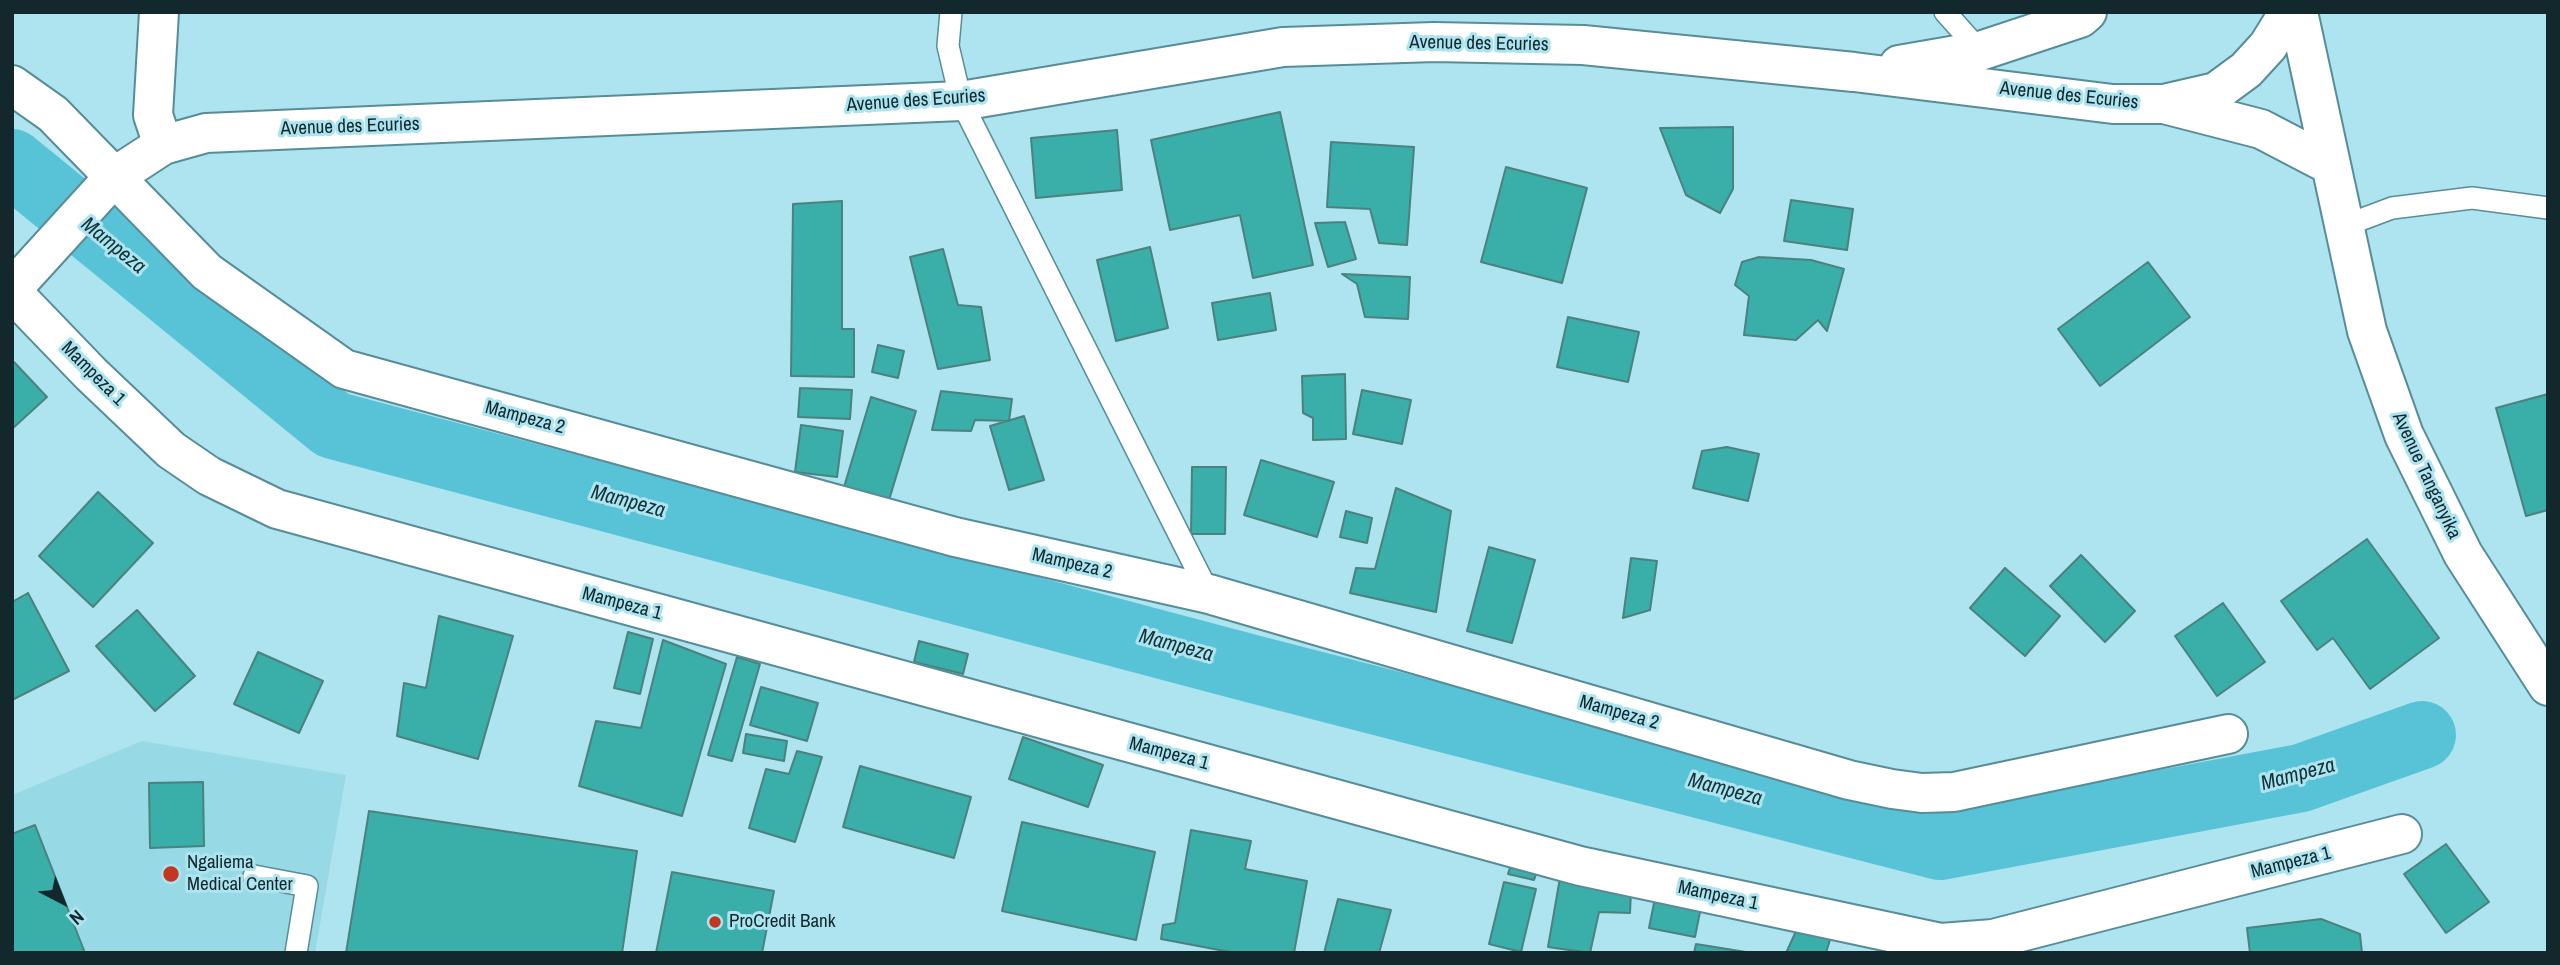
<!DOCTYPE html>
<style>
body{margin:0}
#map{position:relative;width:2560px;height:965px;overflow:hidden;background:#ade4ef;font-family:"Archivo Narrow",sans-serif}
canvas{display:block}
.frame{position:absolute;inset:0;border:14px solid #12282d;pointer-events:none}
.north{position:absolute;left:28px;top:867px;width:70px;height:70px;-webkit-text-stroke:5px #ade4ef;paint-order:stroke;rotate:138deg;font-size:19px;font-weight:700;line-height:28px;text-align:center;color:#12282d}
.north::after{content:'';display:block;margin:auto;width:24px;height:32px;background:#12282d;clip-path:polygon(50% 0,100% 100%,50% 72%,0 100%)}
</style>
<div id="map">
<canvas width="2560" height="965"></canvas>
<div class="frame"></div>
<div class="north">N</div>
</div>
<script>
const context = document.querySelector('canvas').getContext('2d');
context.lineJoin = 'round';
function paint(path, color) { context.fillStyle = color; context.fill(path, 'evenodd'); }
const poly = rows => new Path2D(rows.map(r => 'M' + r).join(''));
function stroke(path, color, width, dash) { context.strokeStyle = color; context.lineWidth = width; context.lineCap = dash ? 'butt' : 'round'; context.setLineDash(dash || []); context.stroke(path); }
function label(font, color, halo, rows, align = 'center') {
  context.font = font + ' "Archivo Narrow",sans-serif'; context.lineWidth = 6; context.setLineDash([]); context.textBaseline = 'middle'; context.strokeStyle = halo; context.fillStyle = color; for (const [text, x, y, turn = 0] of rows) {
    context.save(); context.translate(x, y); context.rotate((+turn || 0) * Math.PI / 180); context.textAlign = isNaN(turn) ? turn : align; if (halo) context.strokeText(text, 0, 0); context.fillText(text, 0, 0); context.restore();
  }
}
paint(poly([
 [142,741,346,775,315,953,12,953,12,795]
]), '#98d9e6');
stroke(poly([
 [12,163,333,425,1253,669,1940,846,2301,778,2422,735]
]), '#58c3d7', 68);
const building = poly([
 [1280,112,1313,265,1253,278,1240,215,1170,230,1151,140,1280,112],
 [1733,127,1733,189,1720,213,1686,195,1660,128,1733,127],
 [1117,130,1122,190,1036,198,1031,138,1117,130],
 [1331,142,1414,147,1407,245,1379,243,1370,209,1327,207,1331,142],
 [1506,167,1587,188,1562,283,1481,262,1506,167],
 [1791,200,1853,209,1847,250,1784,241,1791,200],
 [842,201,842,329,854,329,854,377,791,376,793,204,842,201],
 [1345,222,1356,259,1328,267,1315,223,1345,222],
 [1150,247,1168,328,1116,341,1097,260,1150,247],
 [943,249,958,305,981,307,990,360,938,369,910,257,943,249],
 [1759,257,1811,260,1844,269,1827,331,1818,320,1796,340,1744,335,1749,296,1735,285,1742,262,1759,257],
 [2148,262,2190,317,2100,386,2058,329,2148,262],
 [1342,274,1410,277,1408,319,1365,317,1357,284,1342,274],
 [1270,293,1276,330,1218,340,1212,303,1270,293],
 [1568,317,1639,332,1628,382,1557,367,1568,317],
 [878,345,904,351,898,378,872,372,878,345],
 [14,362,47,397,12,429,12,363,14,362],
 [1345,374,1346,439,1313,440,1313,418,1303,413,1302,376,1345,374],
 [800,388,852,390,850,419,798,417,800,388],
 [1362,390,1411,400,1402,444,1353,434,1362,390],
 [941,391,1012,399,1009,421,975,420,971,431,932,430,941,391],
 [2548,394,2548,510,2526,516,2496,408,2548,394],
 [871,397,916,411,886,510,841,497,871,397],
 [1024,416,1044,480,1009,490,990,426,1024,416],
 [801,425,843,431,837,477,795,472,801,425],
 [1727,447,1759,454,1748,501,1693,488,1702,451,1727,447],
 [1261,460,1334,482,1317,537,1244,515,1261,460],
 [1192,467,1226,467,1225,534,1191,534,1192,467],
 [1396,488,1451,511,1436,612,1350,593,1356,568,1375,569,1396,488],
 [98,492,153,543,93,607,39,556,98,492],
 [1346,511,1372,518,1367,543,1340,537,1346,511],
 [2367,539,2439,638,2370,689,2333,638,2317,650,2281,601,2367,539],
 [1489,547,1535,560,1512,643,1467,631,1489,547],
 [2081,555,2135,611,2105,642,2050,586,2081,555],
 [1631,558,1657,561,1650,610,1623,618,1631,558],
 [2005,568,2060,616,2025,656,1970,608,2005,568],
 [28,593,69,671,12,700,12,602,28,593],
 [2223,603,2265,662,2217,696,2175,636,2223,603],
 [137,610,195,676,155,711,96,646,137,610],
 [439,616,513,636,478,759,397,736,404,683,426,688,439,616],
 [628,632,653,639,640,694,614,688,628,632],
 [663,640,726,664,682,816,579,786,596,721,641,728,663,640],
 [919,641,968,654,963,674,914,662,919,641],
 [258,652,323,681,299,733,234,704,258,652],
 [737,657,760,664,732,761,708,755,737,657],
 [761,687,818,703,807,741,750,725,761,687],
 [746,734,787,741,784,761,743,753,746,734],
 [1023,737,1103,765,1088,807,1009,779,1023,737],
 [797,751,822,757,795,842,749,828,766,769,789,774,797,751],
 [860,766,971,797,954,858,843,827,860,766],
 [203,782,204,846,150,848,149,783,203,782],
 [369,811,637,851,622,953,346,953,369,811],
 [1022,822,1155,852,1136,940,1002,911,1022,822],
 [35,825,85,953,12,953,12,834,35,825],
 [1191,830,1251,841,1245,869,1307,881,1294,953,1235,953,1161,939,1163,925,1175,923,1191,830],
 [2446,844,2489,902,2446,933,2404,874,2446,844],
 [1512,861,1538,868,1534,880,1508,874,1512,861],
 [672,872,774,891,762,953,656,953,672,872],
 [1561,872,1602,878,1601,891,1631,892,1630,913,1599,912,1590,953,1548,947,1561,872],
 [1504,882,1536,889,1521,952,1489,944,1504,882],
 [1655,898,1701,907,1695,937,1649,928,1655,898],
 [1338,899,1391,910,1379,953,1324,953,1338,899],
 [2321,919,2360,934,2362,953,2250,953,2247,928,2321,919],
 [1797,929,1832,933,1826,953,1786,953,1797,929],
 [1696,944,1752,953,1694,953,1696,944]
]);
paint(building, '#3aaea9');
stroke(building, '#4b817e', 2);
const service = poly([
 [951,12,948,46,961,101,1209,594],
 [1945,12,1980,51],
 [2344,226,2392,208,2472,198,2548,208],
 [254,876,307,886,296,953]
]);
const minor = poly([
 [159,12,153,115,163,145],
 [2298,12,2367,331,2404,435,2463,554,2548,686],
 [12,85,53,114,207,272,344,369,955,537,1209,594,1849,780,1892,789,1922,793,1954,792,2228,734],
 [2164,104,2261,129,2330,165],
 [12,292,91,374,171,450,209,476,277,509,1580,866,1941,943,1993,939,2402,834]
]);
const tertiary = poly([
 [1899,65,1980,51,2080,18,2087,12],
 [12,289,114,177,163,145,206,133,961,101,1283,47,1434,42,1583,45,1854,72,2113,104,2164,104,2216,92,2246,70,2268,46,2289,12]
]);
stroke(service, '#588d97', 24);
stroke(minor, '#588d97', 42);
stroke(tertiary, '#588d97', 42);
stroke(service, '#fff', 21);
stroke(minor, '#fff', 38);
stroke(tertiary, '#fff', 38);
for (const [x, y, r, color] of [
 [171,874,9,"#c33722"],
 [715,922,7,"#c33722"]
]) { const dot = new Path2D(); dot.arc(x, y, r, 0, 2 * Math.PI); context.fillStyle = color; context.fill(dot); stroke(dot, '#ade4ef', 2.5); }
label('19px', '#12282d', '#ade4ef', [
 ["Avenue des Ecuries",1479,44,1],
 ["Avenue des Ecuries",2069,96,6],
 ["Avenue des Ecuries",916,101,-4],
 ["Avenue des Ecuries",350,127,-2],
 ["Mampeza 1",93,374,45],
 ["Mampeza 2",525,418,15],
 ["Avenue Tanganyika",2426,476,65],
 ["Mampeza 2",1072,564,13],
 ["Mampeza 1",622,604,15],
 ["Mampeza 2",1619,713,16],
 ["Mampeza 1",1169,754,15],
 ["Mampeza 1",2291,863,-14],
 ["Mampeza 1",1718,896,12]
]);
label('19px', '#12282d', '#ade4ef', [
 ["Ngaliema",187,863],
 ["Medical Center",187,885],
 ["ProCredit Bank",729,922]
], 'left');
label('italic 21px', '#123339', '#ade4ef', [
 ["Mampeza",113,246,39],
 ["Mampeza",628,502,15],
 ["Mampeza",1176,646,15],
 ["Mampeza",2298,775,-15],
 ["Mampeza",1725,790,15]
]);
</script>
